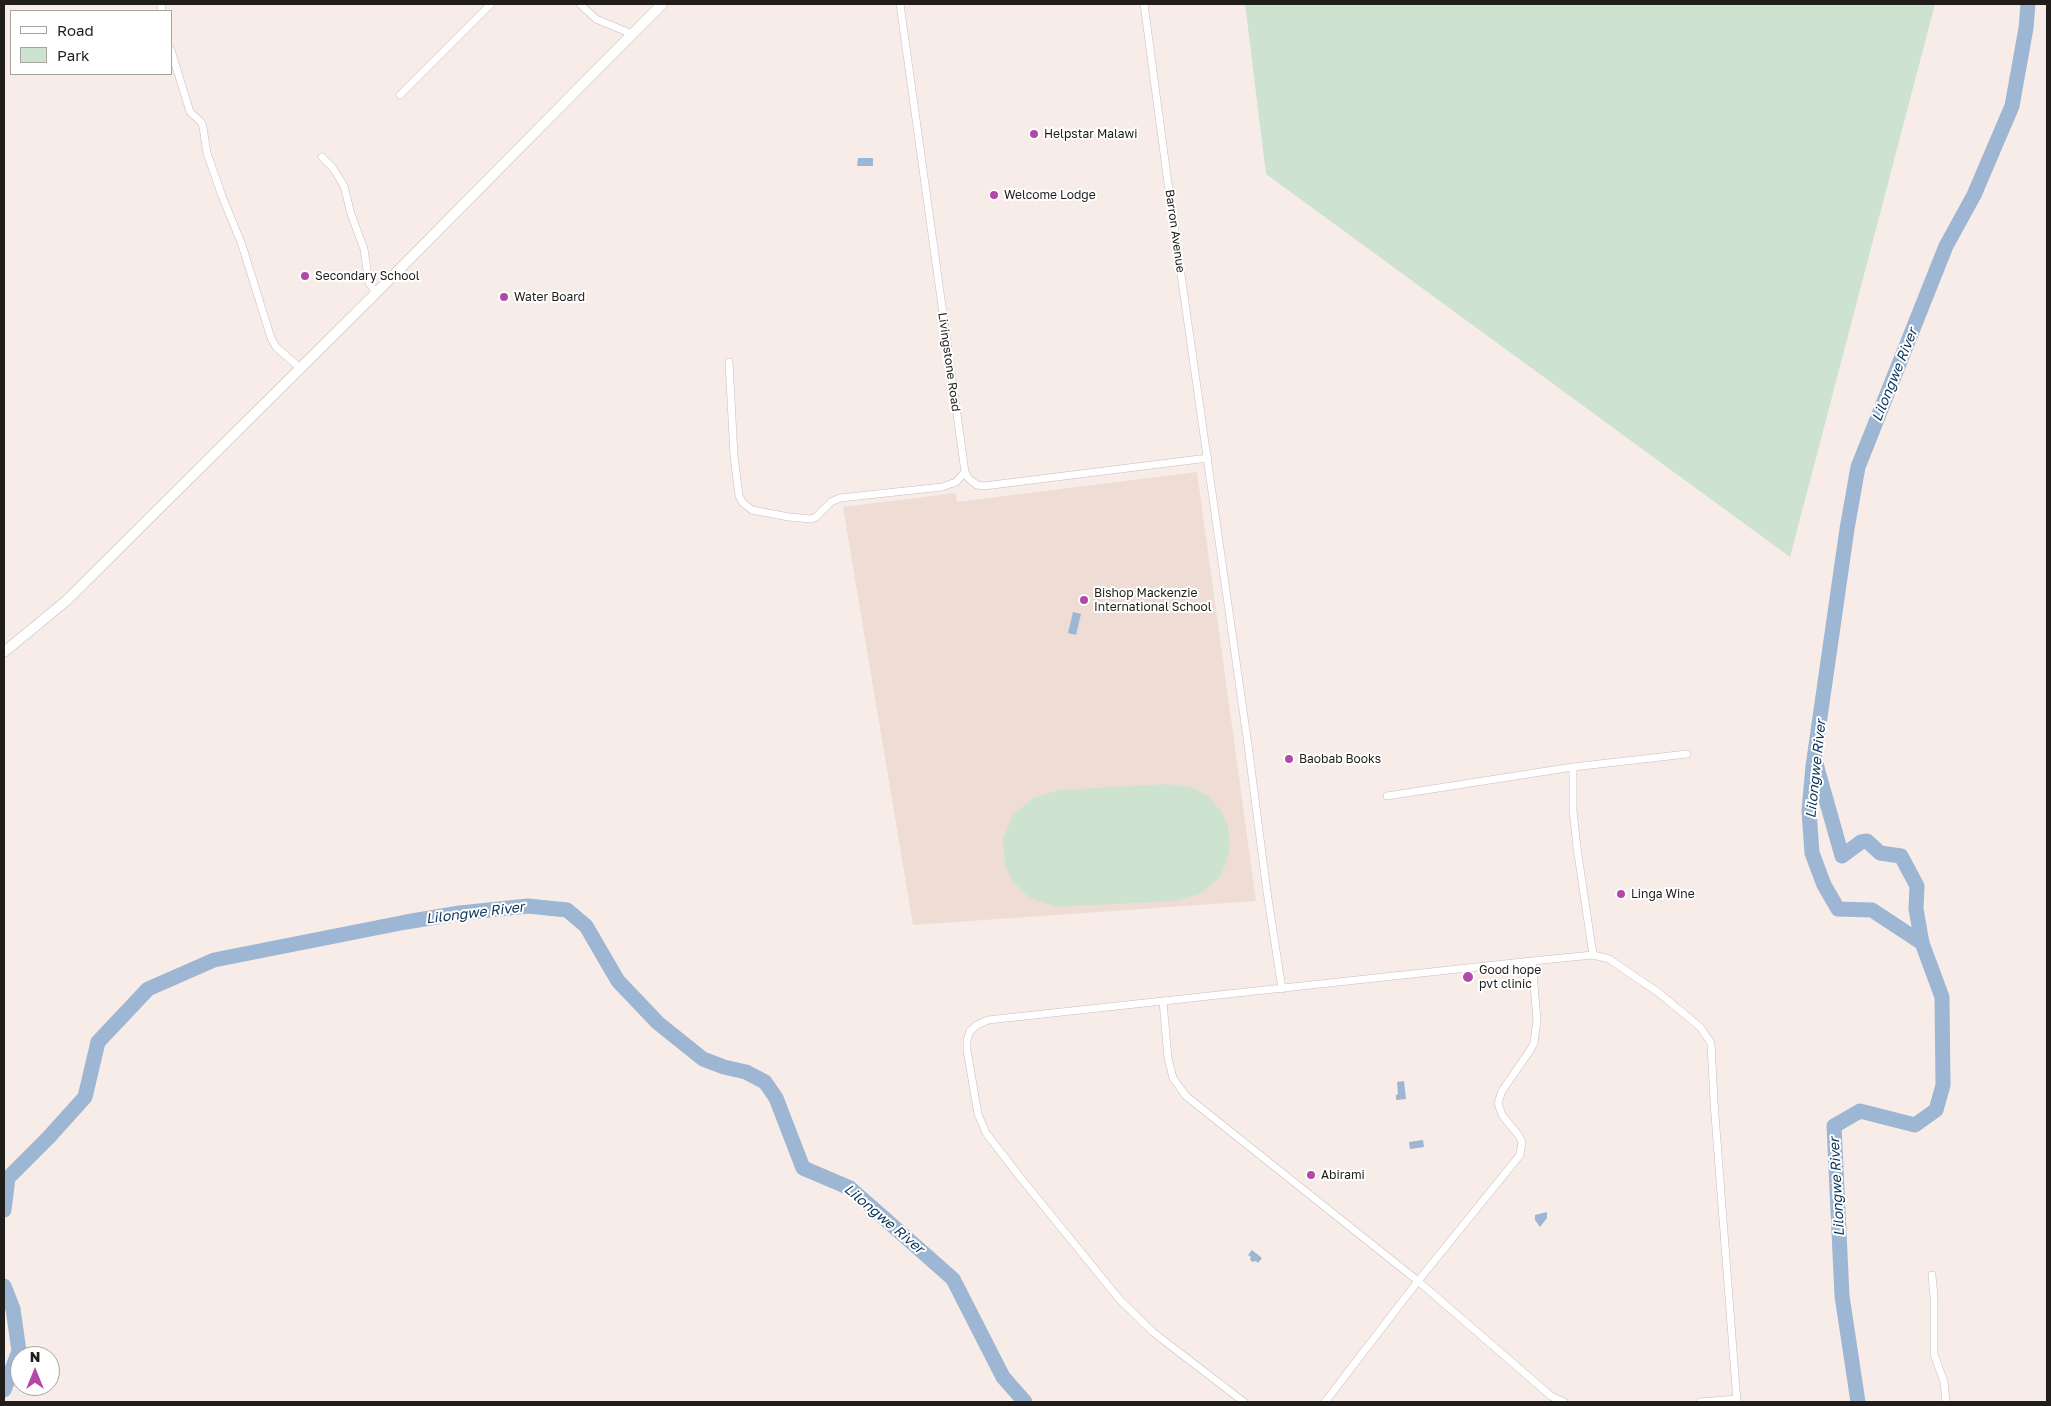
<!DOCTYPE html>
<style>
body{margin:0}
#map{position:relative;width:2051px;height:1406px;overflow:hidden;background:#f7ece8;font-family:"Golos Text",sans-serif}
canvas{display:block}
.frame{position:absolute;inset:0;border:5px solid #201d1b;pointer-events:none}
.legend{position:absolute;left:10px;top:10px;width:162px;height:65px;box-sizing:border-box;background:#fff;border:1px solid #a6a5a4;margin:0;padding:6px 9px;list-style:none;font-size:15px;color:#201d1b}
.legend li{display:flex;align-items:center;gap:10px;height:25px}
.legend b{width:25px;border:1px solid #a6a5a4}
.north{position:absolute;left:10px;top:1346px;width:50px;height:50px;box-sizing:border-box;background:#fff;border:1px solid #a6a5a4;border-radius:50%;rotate:0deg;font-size:14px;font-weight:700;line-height:20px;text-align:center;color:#201d1b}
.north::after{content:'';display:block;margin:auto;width:18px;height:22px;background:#b348a9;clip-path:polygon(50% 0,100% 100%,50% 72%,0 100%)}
</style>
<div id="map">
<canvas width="2051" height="1406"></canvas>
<div class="frame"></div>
<ul class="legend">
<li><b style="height:6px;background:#fff"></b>Road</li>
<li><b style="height:14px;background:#cde3d0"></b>Park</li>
</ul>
<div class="north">N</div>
</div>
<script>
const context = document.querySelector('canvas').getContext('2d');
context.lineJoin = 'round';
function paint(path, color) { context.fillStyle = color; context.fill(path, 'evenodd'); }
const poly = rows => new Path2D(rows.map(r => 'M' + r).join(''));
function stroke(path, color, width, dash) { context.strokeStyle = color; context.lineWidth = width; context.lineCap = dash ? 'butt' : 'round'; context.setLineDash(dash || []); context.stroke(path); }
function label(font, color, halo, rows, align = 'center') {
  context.font = font + ' "Golos Text",sans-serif'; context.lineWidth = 4; context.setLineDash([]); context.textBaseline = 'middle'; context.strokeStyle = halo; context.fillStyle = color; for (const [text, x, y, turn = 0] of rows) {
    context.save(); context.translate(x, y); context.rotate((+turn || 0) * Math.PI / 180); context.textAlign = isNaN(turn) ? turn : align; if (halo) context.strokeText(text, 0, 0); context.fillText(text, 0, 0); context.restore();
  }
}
paint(poly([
 [1197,472,1256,901,913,925,843,507,956,493,957,502]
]), '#efddd5');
paint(poly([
 [1245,4,1935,4,1790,557,1266,174],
 [1168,784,1194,788,1209,797,1221,811,1228,826,1230,844,1227,861,1220,877,1200,894,1175,901,1056,907,1031,899,1012,881,1005,865,1003,839,1013,815,1033,798,1058,790]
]), '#cde3d0');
paint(poly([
 [858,158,873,158,873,166,857,166],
 [1073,612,1081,614,1076,635,1068,633],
 [1404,1081,1406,1099,1396,1100,1396,1095,1398,1094,1397,1082],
 [1423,1140,1424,1147,1410,1149,1409,1142],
 [1547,1212,1547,1218,1540,1227,1535,1220,1535,1215],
 [1252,1250,1262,1258,1258,1263,1256,1261,1252,1262,1250,1259,1251,1257,1248,1255]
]), '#9cb6d3');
stroke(poly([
 [1816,764,1842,856,1861,842,1867,841,1880,853,1901,856,1917,886,1916,909,1922,943],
 [4,1210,8,1178,49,1137,85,1097,98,1042,148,989,214,960,406,922,460,913,528,906,567,910,586,926,618,981,658,1023,703,1059,724,1067,746,1072,765,1082,776,1098,803,1168,850,1188,953,1279,1003,1377,1025,1402],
 [4,1286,13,1309,19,1351,4,1390],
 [1858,1402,1842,1296,1834,1126,1860,1111,1915,1125,1936,1110,1943,1085,1942,997,1922,943,1872,910,1838,909,1824,885,1812,853,1809,811,1813,766,1847,529,1858,467,1946,246,1974,195,2012,106,2026,28,2028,4]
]), '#9cb6d3', 15);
const minor = poly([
 [161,4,162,11],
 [580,4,596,19,632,34],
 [900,4,965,472,968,478,977,485,984,486,1208,458],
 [1144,4,1167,176,1248,745,1267,892,1282,989],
 [171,50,190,112,201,122,203,127,207,153,222,196,242,245,271,338,276,347,300,368],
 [400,95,491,4],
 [322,157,333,168,344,186,351,214,364,249,369,283,376,292],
 [729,362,734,456,739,496,743,503,752,510,789,517,811,519,816,517,831,502,840,498,942,487,956,482,965,472],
 [1387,796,1573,767],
 [1593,955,1577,848,1573,810,1573,767,1687,754],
 [1163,1002,1168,1058,1173,1078,1186,1096,1418,1281,1551,1396,1564,1402],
 [1932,1275,1934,1297,1934,1354,1944,1382,1946,1402],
 [1244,1402,1154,1333,1120,1300,1020,1177,986,1133,978,1114,967,1050,967,1040,970,1031,977,1025,988,1020,1532,961,1593,955,1609,959,1659,993,1700,1027,1711,1043,1714,1102,1737,1402],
 [1325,1402,1418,1281,1520,1155,1522,1142,1519,1136,1502,1115,1498,1103,1502,1091,1529,1052,1534,1043,1537,1020,1532,961],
 [1700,1402,1737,1399]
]);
const secondary = poly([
 [4,652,66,601,370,299,662,4]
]);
stroke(minor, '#c8beba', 8);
stroke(secondary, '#c8beba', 11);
stroke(minor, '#fff', 7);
stroke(secondary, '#fff', 10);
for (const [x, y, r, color] of [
 [1034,134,5,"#b348a9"],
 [994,195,5,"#b348a9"],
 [305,276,5,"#b348a9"],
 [504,297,5,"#b348a9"],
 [1084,600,5,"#b348a9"],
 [1289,759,5,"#b348a9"],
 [1621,894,5,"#b348a9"],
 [1468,977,6,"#b348a9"],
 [1311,1175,5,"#b348a9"]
]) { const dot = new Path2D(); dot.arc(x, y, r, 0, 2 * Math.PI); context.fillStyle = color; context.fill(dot); stroke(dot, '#fff', 2); }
label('12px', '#201d1b', '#fff', [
 ["Helpstar Malawi",1044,134],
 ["Welcome Lodge",1004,195],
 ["Secondary School",315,276],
 ["Water Board",514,297],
 ["Bishop Mackenzie",1094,593],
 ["International School",1094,607],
 ["Baobab Books",1299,759],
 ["Linga Wine",1631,894],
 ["Good hope",1479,970],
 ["pvt clinic",1479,984],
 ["Abirami",1321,1175]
], 'left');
label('12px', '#201d1b', '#fff', [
 ["Barron Avenue",1175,231,82],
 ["Livingstone Road",949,362,82]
]);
label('italic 14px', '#093459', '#fff', [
 ["Lilongwe River",1895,375,-68],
 ["Lilongwe River",1816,769,-84],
 ["Lilongwe River",475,913,-7],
 ["Lilongwe River",1837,1187,-93],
 ["Lilongwe River",884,1219,40]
]);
</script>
